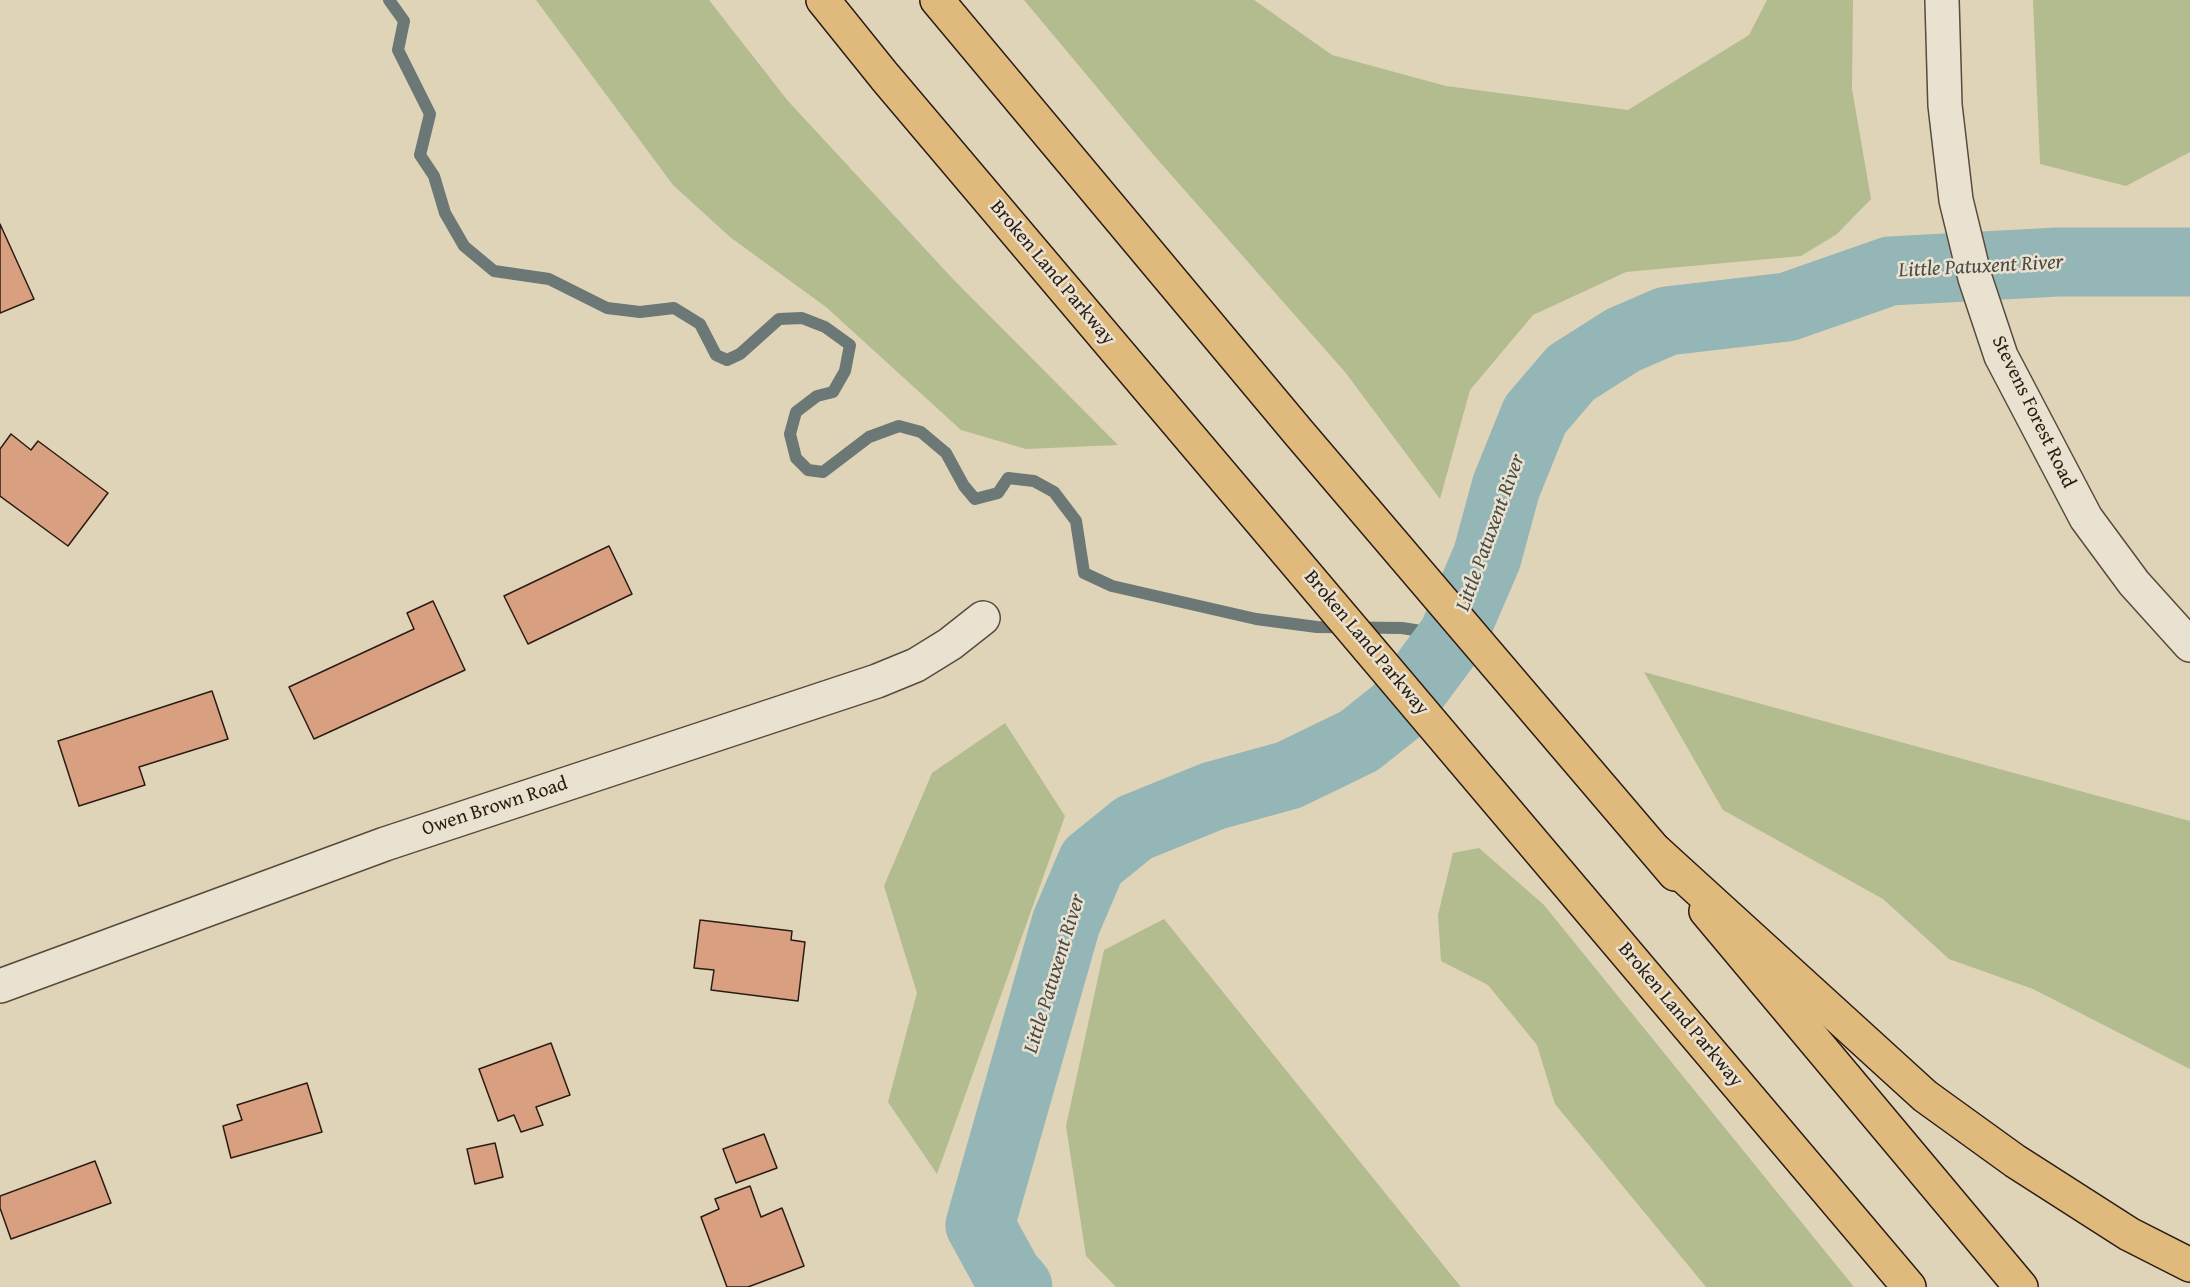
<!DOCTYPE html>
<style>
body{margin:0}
canvas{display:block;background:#dfd3b8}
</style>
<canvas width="2190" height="1287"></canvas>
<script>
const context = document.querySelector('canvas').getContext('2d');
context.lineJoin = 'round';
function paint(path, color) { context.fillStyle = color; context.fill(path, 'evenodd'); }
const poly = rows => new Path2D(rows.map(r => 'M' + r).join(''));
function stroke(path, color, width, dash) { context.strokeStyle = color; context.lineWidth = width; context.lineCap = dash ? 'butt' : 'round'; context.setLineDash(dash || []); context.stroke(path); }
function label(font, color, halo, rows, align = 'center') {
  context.font = font + ' "Gentium Book Plus",serif'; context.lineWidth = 5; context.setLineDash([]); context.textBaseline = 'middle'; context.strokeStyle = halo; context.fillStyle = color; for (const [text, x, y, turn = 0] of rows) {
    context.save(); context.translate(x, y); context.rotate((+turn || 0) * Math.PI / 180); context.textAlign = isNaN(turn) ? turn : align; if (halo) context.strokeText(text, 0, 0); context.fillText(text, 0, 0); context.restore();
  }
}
paint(poly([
 [536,0,709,0,788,101,952,278,1118,445,1026,449,961,430,826,307,730,237,673,185],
 [1024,0,1254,0,1332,55,1446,86,1628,110,1749,35,1767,0,1853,0,1852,89,1871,199,1837,234,1801,256,1626,272,1533,315,1470,390,1440,499,1345,372,1151,152],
 [2033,0,2190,0,2190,152,2126,186,2040,164],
 [1644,672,2190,821,2190,1069,2033,989,1949,959,1883,899,1723,810],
 [1005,723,1065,816,937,1174,888,1102,917,993,884,886,932,773],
 [1479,848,1544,905,1854,1287,1706,1287,1555,1104,1537,1045,1488,985,1441,961,1438,915,1453,853],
 [1164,919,1461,1287,1116,1287,1086,1256,1066,1126,1104,950]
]), '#b2bc8f');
stroke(poly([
 [389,0,404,21,398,50,430,114,420,155,434,176,445,213,464,246,494,271,549,279,607,308,640,312,674,308,700,324,716,355,727,360,740,354,779,319,802,318,825,327,850,345,845,371,833,392,817,396,796,412,790,434,796,458,808,470,823,472,869,437,899,426,921,432,946,453,964,486,975,499,998,493,1008,478,1034,481,1054,492,1076,521,1084,573,1112,586,1256,619,1317,627,1402,628,1453,636]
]), '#6b7875', 12);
stroke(poly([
 [1018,1287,1008,1276,980,1225,1066,923,1092,862,1134,828,1213,796,1289,775,1359,741,1398,710,1453,636,1487,557,1506,487,1535,415,1571,373,1623,340,1667,321,1787,307,1890,271,2058,262,2190,262]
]), '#95b6b6', 69);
const building = poly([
 [0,224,34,299,0,313,0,224],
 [11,434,31,450,38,441,108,493,68,546,0,496,0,449,11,434],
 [609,546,632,594,528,644,504,596,609,546],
 [433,601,465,670,314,739,289,687,414,629,407,613,433,601],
 [212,691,228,739,139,767,145,785,79,806,58,741,212,691],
 [700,920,792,931,791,940,805,942,798,1001,711,990,714,970,694,968,700,920],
 [551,1043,570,1095,536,1107,543,1125,521,1132,514,1115,498,1121,479,1069,551,1043],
 [307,1083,322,1132,231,1158,223,1126,242,1120,237,1105,307,1083],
 [764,1134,777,1168,736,1183,723,1149,764,1134],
 [495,1143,503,1177,475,1184,467,1149,495,1143],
 [95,1161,111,1203,11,1239,0,1208,0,1196,95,1161],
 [750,1186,761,1217,782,1208,804,1266,748,1287,727,1287,701,1217,719,1209,715,1199,750,1186]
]);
paint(building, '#d8a080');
stroke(building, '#2b1c13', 1.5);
const street = poly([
 [1942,0,1945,105,1956,200,1975,278,2001,356,2086,518,2134,583,2190,645],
 [0,986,385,844,877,681,916,665,950,644,983,618]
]);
const primary = poly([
 [823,0,885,77,1909,1287],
 [937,0,1299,433,1675,874],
 [1706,911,2021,1287]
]);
const highway = poly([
 [1656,851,1925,1096,2015,1161,2129,1234,2190,1265]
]);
stroke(street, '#584a3c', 36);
stroke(primary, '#2b1c13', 36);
stroke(highway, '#2b1c13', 36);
stroke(street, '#eae2d1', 33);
stroke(primary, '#e0ba7c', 33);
stroke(highway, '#e0ba7c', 33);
label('20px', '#2b1c13', '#eae2d1', [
 ["Broken Land Parkway",1052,273,50],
 ["Stevens Forest Road",2033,412,64],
 ["Broken Land Parkway",1366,643,50],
 ["Owen Brown Road",495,807,-18],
 ["Broken Land Parkway",1680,1015,50]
]);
label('italic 21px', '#4b4a44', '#eae2d1', [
 ["Little Patuxent River",1981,267,-3],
 ["Little Patuxent River",1491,533,-70],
 ["Little Patuxent River",1055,974,-73]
]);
</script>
